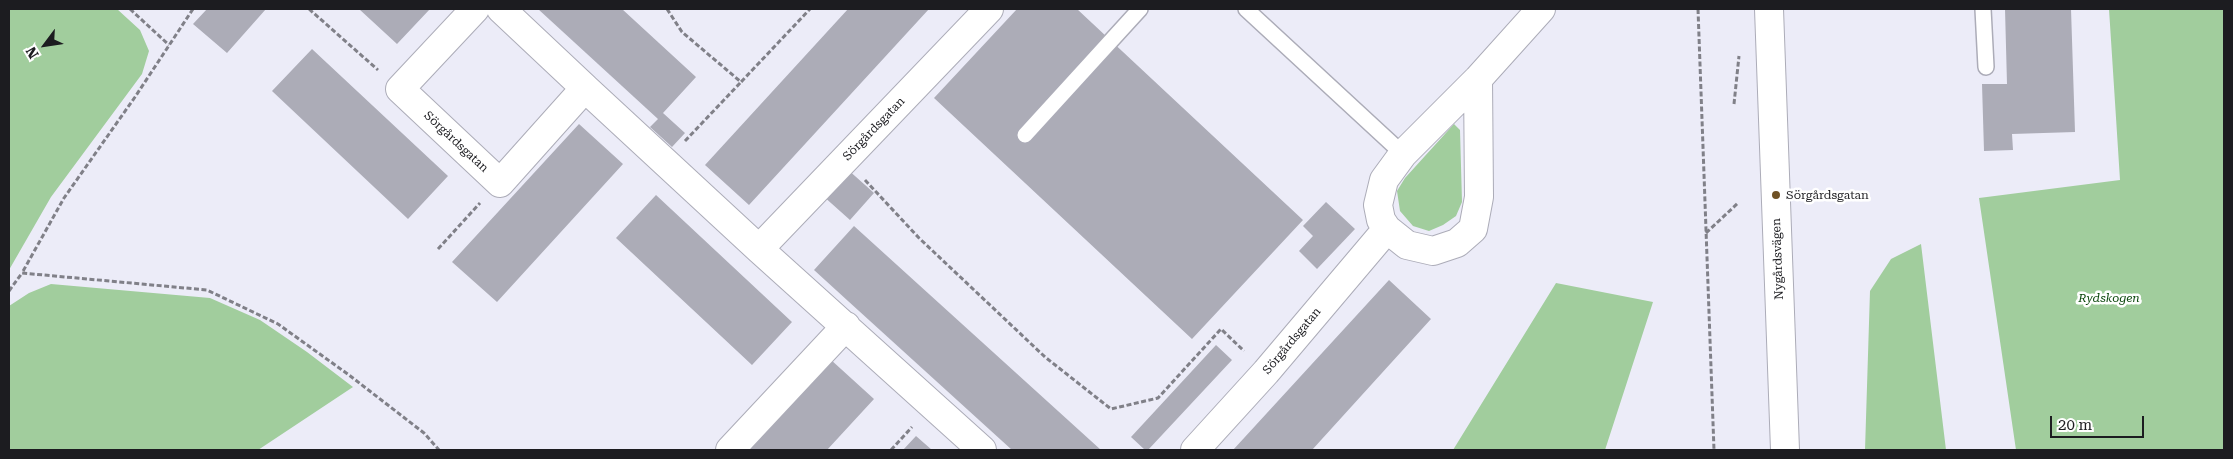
<!DOCTYPE html>
<meta charset="utf-8">
<style>
body{margin:0}
#map{position:relative;width:2233px;height:459px;overflow:hidden;background:#ececf8;font-family:"Roboto Serif",serif}
canvas{display:block}
.frame{position:absolute;inset:0;border:10px solid #1c1c20;pointer-events:none}
.north{position:absolute;left:20px;top:20px;width:50px;height:50px;-webkit-text-stroke:4px #fff;paint-order:stroke;rotate:239deg;font-size:14px;font-weight:700;line-height:20px;text-align:center;color:#1c1c20}
.north::after{content:'';display:block;margin:auto;width:18px;height:22px;background:#1c1c20;clip-path:polygon(50% 0,100% 100%,50% 72%,0 100%)}
.scale{position:absolute;left:2050px;top:416px;width:94px;height:22px;box-sizing:border-box;border:2px solid #1c1c20;border-top:0;padding-left:6px;font-size:15px;line-height:18px;white-space:nowrap;color:#1c1c20;-webkit-text-stroke:4px #fff;paint-order:stroke}
</style>
<div id="map">
<canvas width="2233" height="459"></canvas>
<div class="frame"></div>
<div class="north">N</div>
<div class="scale">20 m</div>
</div>
<script>
const context = document.querySelector('canvas').getContext('2d');
context.lineJoin = 'round';
function paint(path, color) { context.fillStyle = color; context.fill(path, 'evenodd'); }
const poly = rows => new Path2D(rows.map(r => 'M' + r).join(''));
function stroke(path, color, width, dash) { context.strokeStyle = color; context.lineWidth = width; context.lineCap = dash ? 'butt' : 'round'; context.setLineDash(dash || []); context.stroke(path); }
function label(font, color, halo, rows, align = 'center') {
  context.font = font + ' "Roboto Serif",serif'; context.lineWidth = 5; context.setLineDash([]); context.textBaseline = 'middle'; context.strokeStyle = halo; context.fillStyle = color; for (const [text, x, y, turn = 0] of rows) {
    context.save(); context.translate(x, y); context.rotate((+turn || 0) * Math.PI / 180); context.textAlign = isNaN(turn) ? turn : align; if (halo) context.strokeText(text, 0, 0); context.fillText(text, 0, 0); context.restore();
  }
}
paint(poly([
 [9,9,117,9,140,30,149,51,142,74,51,197,9,270],
 [2109,9,2224,9,2224,450,2016,450,1979,198,2120,180],
 [1454,124,1460,130,1462,202,1456,216,1443,225,1429,231,1413,226,1400,211,1397,191,1405,178],
 [1921,244,1946,450,1865,450,1870,291,1891,259],
 [1556,283,1653,302,1605,450,1453,450],
 [51,284,210,298,260,320,307,352,353,387,258,450,9,450,9,306,29,293]
]), '#a1cd9d');
paint(poly([
 [207,9,266,9,227,53,193,24],
 [359,9,430,9,397,44],
 [538,9,622,9,696,77,663,113,685,133,672,147,650,127,658,119],
 [848,9,929,9,749,205,705,165],
 [1017,9,1077,9,1303,220,1192,339,934,98],
 [2005,9,2071,9,2075,132,2012,134,2013,150,1984,151,1982,84,2007,84],
 [312,49,448,176,408,219,272,91],
 [579,124,623,164,497,302,452,262],
 [846,168,874,193,850,220,822,195],
 [656,195,792,322,752,365,616,238],
 [1326,202,1355,229,1317,269,1299,251,1313,236,1303,226],
 [854,226,1101,450,1012,450,848,301,814,270],
 [1389,280,1431,319,1312,450,1233,450],
 [1216,345,1232,360,1148,450,1145,450,1131,437],
 [830,359,874,399,827,450,747,450],
 [916,436,932,450,903,450]
]), '#acacb7');
const lane = poly([
 [1246,9,1403,154],
 [1983,9,1986,67],
 [1025,135,1140,9]
]);
const street = poly([
 [475,9,400,89,500,183,585,88,501,9],
 [1478,79,1479,197,1473,229,1457,243,1433,251,1407,245,1387,229,1381,220,1378,205,1384,180,1403,154,1478,79,1541,9],
 [585,88,759,249,982,450],
 [759,249,989,9],
 [730,450,846,326],
 [1195,450,1266,372,1387,229]
]);
const secondary = poly([
 [1769,9,1785,450]
]);
stroke(lane, '#acacb8', 18);
stroke(street, '#acacb8', 30);
stroke(secondary, '#acacb8', 30);
stroke(poly([
 [130,9,169,45],
 [193,9,135,97,64,198,22,273,207,290,278,324,349,375,424,433,439,450],
 [309,9,378,70],
 [667,9,682,32,741,82,810,9],
 [1698,9,1714,450],
 [1734,104,1739,56],
 [685,141,741,82],
 [865,180,919,238,1045,357,1111,409,1158,398,1221,329,1244,351],
 [1706,233,1738,203],
 [438,249,480,203],
 [9,291,22,273],
 [891,450,912,427]
]), '#808088', 3, [5, 2.5]);
stroke(lane, '#fff', 15);
stroke(street, '#fff', 28);
stroke(secondary, '#fff', 28);
for (const [x, y, r, color] of [
 [1776,195,5,"#6f5125"]
]) { const dot = new Path2D(); dot.arc(x, y, r, 0, 2 * Math.PI); context.fillStyle = color; context.fill(dot); stroke(dot, '#fff', 2); }
label('12px', '#1c1c20', '#fff', [
 ["Sörgårdsgatan",874,129,-46],
 ["Sörgårdsgatan",456,142,43],
 ["Nygårdsvägen",1778,259,-92],
 ["Sörgårdsgatan",1292,341,-50]
]);
label('12px', '#1c1c20', '#fff', [
 ["Sörgårdsgatan",1786,195]
], 'left');
label('italic 12px', '#0b480c', '#fff', [
 ["Rydskogen",2109,298]
]);
</script>
